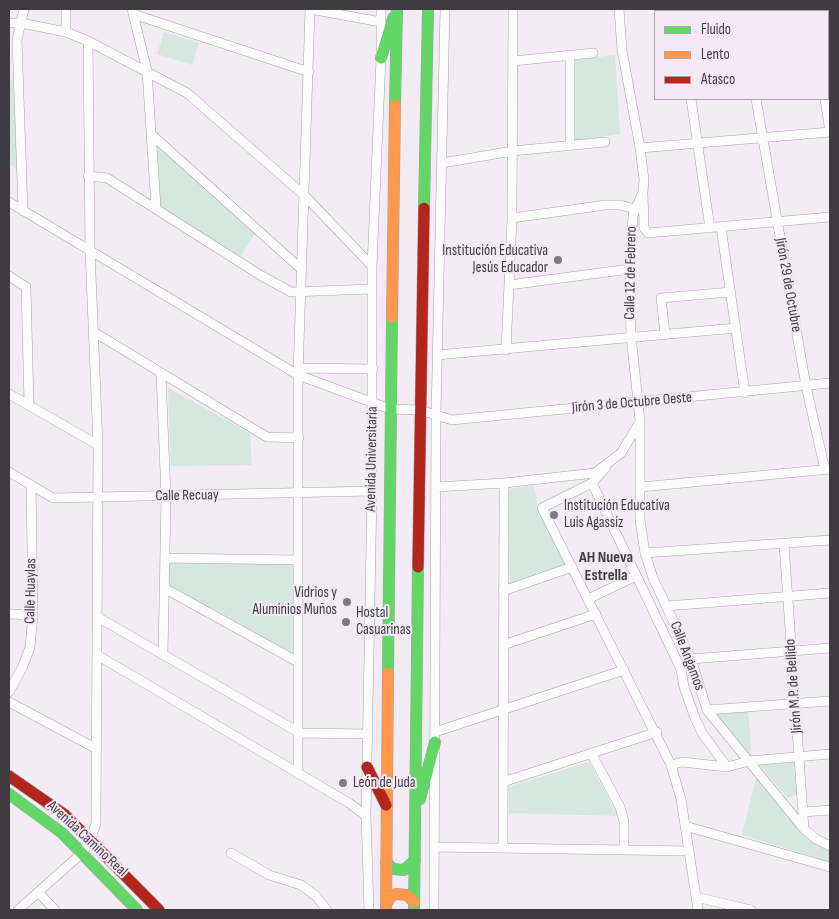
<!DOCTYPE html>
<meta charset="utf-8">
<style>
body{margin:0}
#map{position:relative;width:839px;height:919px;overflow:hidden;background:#f3ecf4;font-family:"Sofia Sans Condensed",sans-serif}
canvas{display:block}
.frame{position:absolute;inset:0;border:10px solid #3f3b40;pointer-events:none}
.legend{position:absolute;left:654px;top:10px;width:175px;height:90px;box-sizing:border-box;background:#f5e9f8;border:1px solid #aca3ae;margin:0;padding:6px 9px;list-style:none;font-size:15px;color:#3f3b40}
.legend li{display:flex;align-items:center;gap:10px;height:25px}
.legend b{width:25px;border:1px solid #aca3ae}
</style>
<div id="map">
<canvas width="839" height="919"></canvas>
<div class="frame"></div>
<ul class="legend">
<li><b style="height:6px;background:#63d668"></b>Fluido</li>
<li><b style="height:6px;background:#ff974d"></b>Lento</li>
<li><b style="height:6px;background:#b3261e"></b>Atasco</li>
</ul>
</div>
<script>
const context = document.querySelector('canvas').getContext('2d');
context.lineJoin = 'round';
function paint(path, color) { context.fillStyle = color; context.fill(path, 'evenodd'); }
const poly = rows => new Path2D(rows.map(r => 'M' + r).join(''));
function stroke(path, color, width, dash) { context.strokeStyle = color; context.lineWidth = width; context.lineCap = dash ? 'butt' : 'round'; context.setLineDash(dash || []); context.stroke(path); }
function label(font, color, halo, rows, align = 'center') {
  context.font = font + ' "Sofia Sans Condensed",sans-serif'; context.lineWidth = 4; context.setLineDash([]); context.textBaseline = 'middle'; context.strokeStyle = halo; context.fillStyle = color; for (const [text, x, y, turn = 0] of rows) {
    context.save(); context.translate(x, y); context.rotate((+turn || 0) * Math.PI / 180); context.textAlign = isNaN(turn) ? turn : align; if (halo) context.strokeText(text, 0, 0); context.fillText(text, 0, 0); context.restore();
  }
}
paint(poly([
 [164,32,199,43,192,65,157,54],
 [615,55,620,134,574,141,574,60],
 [9,80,14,80,18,170,9,164],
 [155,142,256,232,239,259,160,206],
 [168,388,250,433,252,465,171,466],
 [534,486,538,508,567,565,510,585,508,489],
 [168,562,293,564,293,653,169,585],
 [748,710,752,757,727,730,716,714],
 [795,760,798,794,787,798,759,764],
 [589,762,618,816,509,813,509,787],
 [757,774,799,831,830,850,830,862,742,835]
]), '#d5e7df');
const street = poly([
 [66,9,66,32],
 [132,9,147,71,156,207],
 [310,9,381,22],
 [619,9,622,50,640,148,644,180,643,192,633,215,630,269,631,336,640,421,640,520,645,553,653,578,691,659,707,710,804,829,816,839,830,846],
 [675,9,675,11],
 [741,9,741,11],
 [812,9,813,11],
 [133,14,309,72],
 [9,23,21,23,66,32,88,41,187,93,304,195,372,266],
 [828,49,830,48],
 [570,55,570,146],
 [513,61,593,53],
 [691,99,710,228],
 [756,99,806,386,825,470],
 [825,99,830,132],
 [151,134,300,268],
 [640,148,830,132],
 [442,163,513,151,605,142],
 [88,176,107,178,260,275,291,292,372,289],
 [643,194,644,228,648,233,830,217],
 [9,202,298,375,390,409,420,410,452,420,830,383],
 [23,211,17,40,24,9],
 [512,218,606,205,620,205,635,209],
 [721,227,745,393],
 [9,276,26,287,29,405],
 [509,285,630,269],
 [94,332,267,437,299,438],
 [665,334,661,298,731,292],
 [506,350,512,218,513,9],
 [437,355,736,328],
 [298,368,373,369],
 [161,374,166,497,163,654],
 [9,394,98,445],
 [606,467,592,483,542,508,671,765,681,799,698,910],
 [9,472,53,498,372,491],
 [592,483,681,669,684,687,695,718,702,733,727,767],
 [436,487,504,483,595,473,621,453,640,422],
 [641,487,830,469],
 [784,544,804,829],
 [645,553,830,540],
 [165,558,298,560],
 [164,588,298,662],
 [503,591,572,567],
 [588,599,636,576],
 [667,606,830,593],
 [9,614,33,615],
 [99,618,300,733,367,734],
 [503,645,596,614],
 [97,655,349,803,366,816],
 [691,659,830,648],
 [9,692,23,666,30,647,33,615,31,485],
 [9,702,97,749],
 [707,710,830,701],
 [435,732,624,670],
 [591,753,620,807,624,821,624,850],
 [671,765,682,762,727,767,749,761,830,754],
 [298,774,298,375,310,9],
 [503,782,657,732],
 [803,812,830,810],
 [685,826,830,867],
 [434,847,689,851],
 [503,848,504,483],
 [231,853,269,875,301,885,316,896,327,910],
 [38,892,55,910],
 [696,897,751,910],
 [18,910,82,853,91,839,96,823,98,445,90,250,88,41],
 [369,910,366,816,372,491,372,266,381,58,381,9],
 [434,910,436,414,445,9]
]);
const fast = poly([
 [381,58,393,18],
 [395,105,397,9],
 [424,208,428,9],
 [388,673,392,317],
 [9,794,62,833,137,910],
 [420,799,435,742],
 [386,862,393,869,404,870,415,860],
 [414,910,418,567]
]);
const slow = poly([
 [392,317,395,105],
 [386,904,392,895,397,894,407,895,414,902],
 [386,910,388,673]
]);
const jam = poly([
 [418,567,424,208],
 [367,767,386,805],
 [9,776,65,815,159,910]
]);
stroke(street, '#a6a1a7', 10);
stroke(fast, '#a6a1a7', 12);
stroke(slow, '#a6a1a7', 12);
stroke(jam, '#a6a1a7', 12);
stroke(street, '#fdfcfd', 9);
stroke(fast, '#63d668', 11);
stroke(slow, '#ff974d', 11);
stroke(jam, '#b3261e', 11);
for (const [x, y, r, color] of [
 [558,260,5,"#7e797f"],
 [554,515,5,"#7e797f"],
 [347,602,5,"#7e797f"],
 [346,622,5,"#7e797f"],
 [343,783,5,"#7e797f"]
]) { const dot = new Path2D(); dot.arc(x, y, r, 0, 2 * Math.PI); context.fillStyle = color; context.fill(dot); stroke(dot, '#f5e9f8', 2); }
label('15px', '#3f3b40', '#f5e9f8', [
 ["Institución Educativa",548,251,"right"],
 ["Jesús Educador",548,268,"right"],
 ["Institución Educativa",564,506],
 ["Luis Agassiz",564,523],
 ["Vidrios y",337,593,"right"],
 ["Aluminios Muños",337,610,"right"],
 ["Hostal",356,613],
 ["Casuarinas",356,630],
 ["León de Juda",353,783]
], 'left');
label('15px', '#3f3b40', '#f5e9f8', [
 ["Calle 12 de Febrero",631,273,-89],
 ["Jirón 29 de Octubre",788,285,80],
 ["Jirón 3 de Octubre Oeste",632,403,-5],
 ["Avenida Universitaria",372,459,-89],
 ["Calle Recuay",187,496,-1],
 ["Calle Huaylas",31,591,-89],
 ["Calle Angamos",687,656,69],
 ["Jirón M.P. de Bellido",794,686,-94],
 ["Avenida Camino Real",87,839,43]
]);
label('bold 16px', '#3f3b40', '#f5e9f8', [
 ["AH Nueva",606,558],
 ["Estrella",606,576]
]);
</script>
